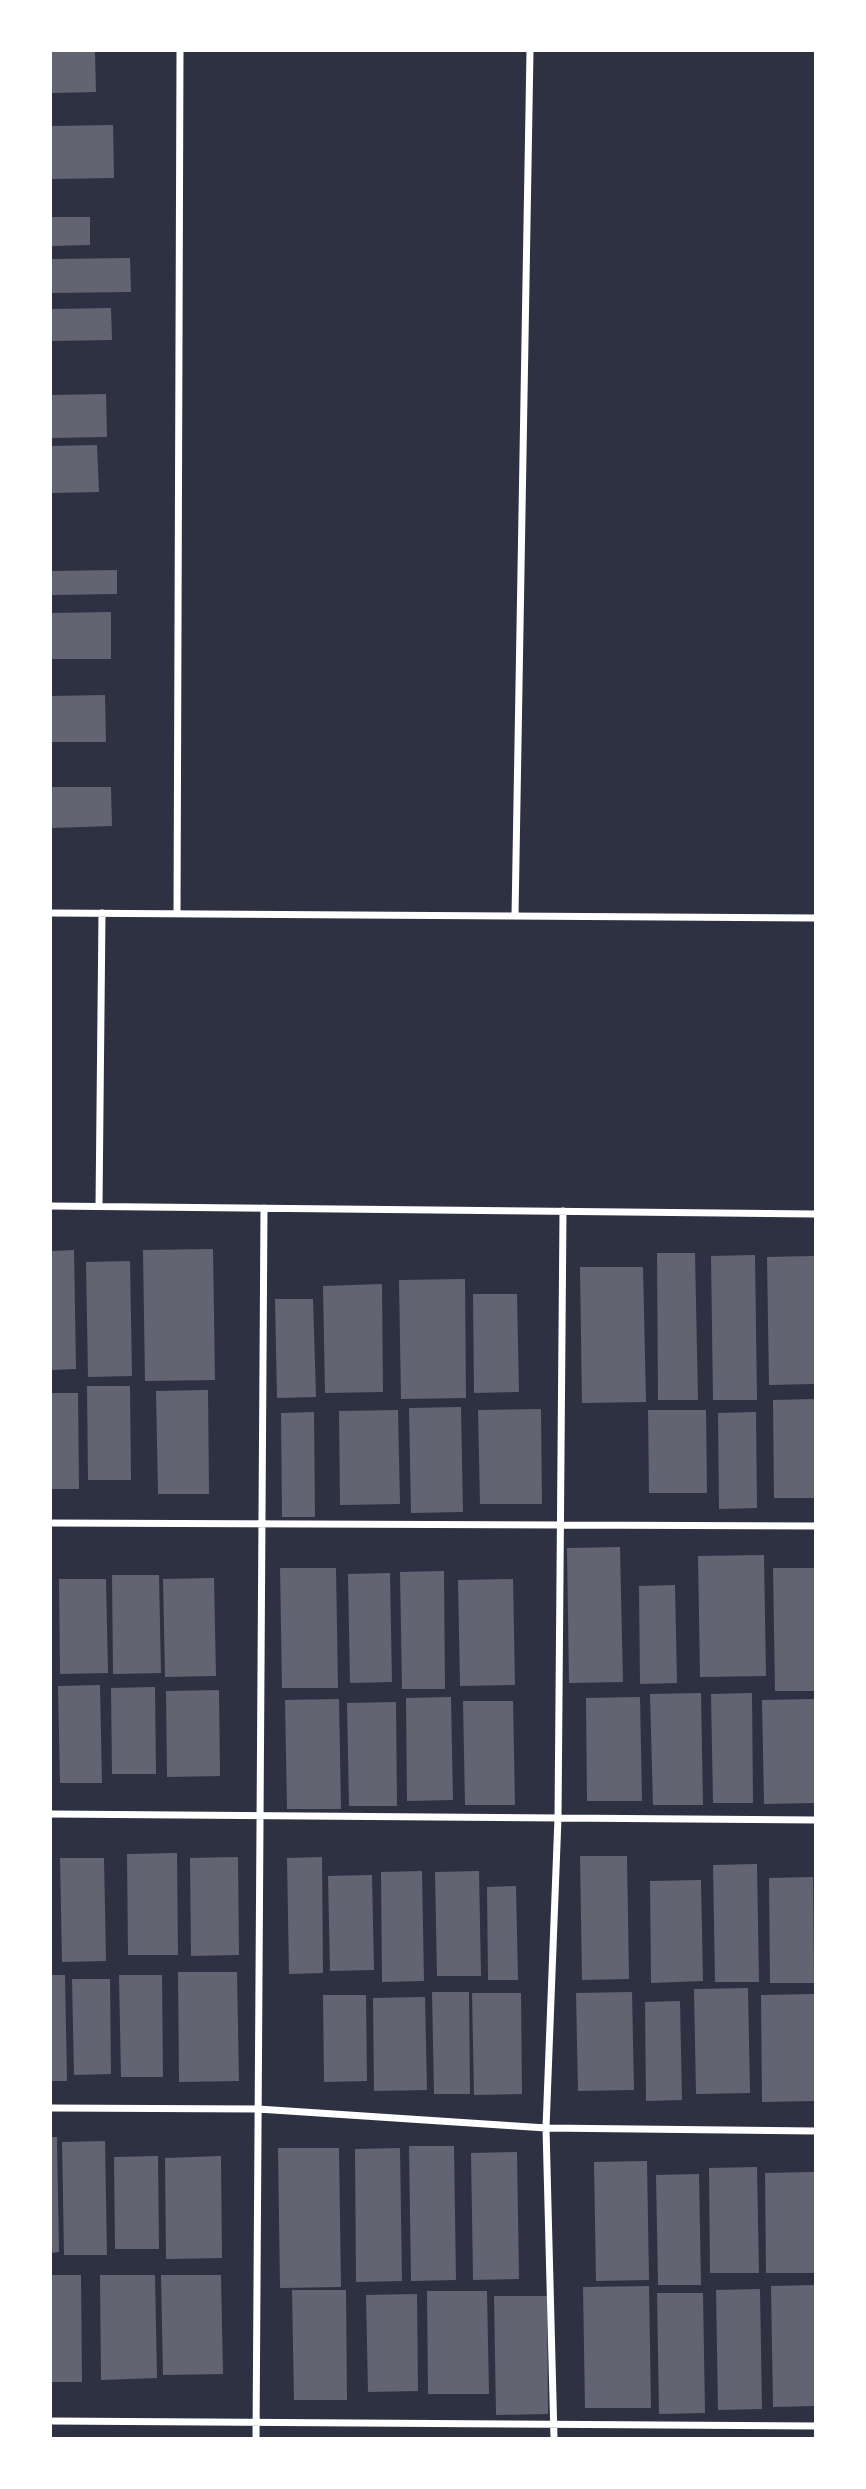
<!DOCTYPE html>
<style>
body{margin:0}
#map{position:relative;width:866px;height:2489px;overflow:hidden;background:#2d3142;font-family:"Fira Sans Condensed",sans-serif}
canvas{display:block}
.frame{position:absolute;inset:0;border:52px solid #fff;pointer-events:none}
</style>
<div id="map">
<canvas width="866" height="2489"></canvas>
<div class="frame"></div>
</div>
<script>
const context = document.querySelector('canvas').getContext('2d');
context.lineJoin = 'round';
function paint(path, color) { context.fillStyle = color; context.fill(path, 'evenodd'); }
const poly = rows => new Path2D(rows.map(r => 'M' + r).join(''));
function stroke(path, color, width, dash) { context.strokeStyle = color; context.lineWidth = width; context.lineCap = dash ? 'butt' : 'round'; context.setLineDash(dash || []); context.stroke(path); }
paint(poly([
 [51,51,95,51,96,92,51,93],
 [113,125,114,178,51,179,51,126],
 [51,217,90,217,90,245,51,246],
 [130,258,131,292,51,293,51,259],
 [111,308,112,340,51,341,51,309],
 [106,394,107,437,51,438,51,395],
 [97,445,99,492,51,493,51,446],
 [117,570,117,594,51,595,51,571],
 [111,612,111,659,51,659,51,613],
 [105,695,106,742,51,742,51,696],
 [51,787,111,787,112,826,51,828],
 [213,1249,215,1380,145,1381,143,1250],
 [74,1250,76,1369,51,1370,51,1251],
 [657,1253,695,1253,698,1400,658,1400],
 [755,1255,757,1400,713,1400,711,1256],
 [815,1256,815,1384,769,1385,767,1257],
 [130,1261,132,1376,88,1377,86,1262],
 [580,1267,643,1267,646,1402,582,1403],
 [465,1279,466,1398,401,1399,399,1280],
 [382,1284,383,1392,325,1393,323,1286],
 [473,1294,517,1294,519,1392,474,1393],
 [275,1299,313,1299,316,1397,277,1398],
 [87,1386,130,1386,131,1480,88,1480],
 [208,1390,209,1494,158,1494,156,1391],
 [51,1393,78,1393,79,1489,51,1489],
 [815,1399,815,1498,774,1498,773,1400],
 [461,1407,463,1512,411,1513,409,1408],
 [541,1409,542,1504,480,1504,478,1410],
 [398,1410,400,1504,340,1505,339,1411],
 [648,1410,706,1410,707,1493,649,1493],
 [314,1412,315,1517,282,1517,281,1413],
 [756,1412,757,1508,719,1509,718,1413],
 [620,1547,623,1682,569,1683,567,1548],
 [764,1555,766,1676,700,1677,698,1556],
 [280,1568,336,1568,338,1688,282,1688],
 [773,1568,815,1568,815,1691,775,1691],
 [444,1571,445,1689,402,1689,400,1572],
 [390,1573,392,1682,350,1683,348,1574],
 [112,1575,159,1575,161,1673,113,1674],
 [214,1578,216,1676,165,1677,163,1579],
 [59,1579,106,1579,108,1673,60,1674],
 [513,1579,515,1685,460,1686,458,1580],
 [675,1585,677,1683,640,1684,639,1586],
 [100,1685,102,1783,60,1783,58,1686],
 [155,1687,156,1774,112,1774,111,1688],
 [219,1690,220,1776,167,1777,166,1691],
 [701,1693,703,1805,653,1805,650,1694],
 [752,1693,753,1803,713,1803,711,1694],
 [451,1697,453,1800,407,1801,406,1698],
 [640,1697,642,1801,587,1801,586,1698],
 [339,1699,341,1809,287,1809,285,1700],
 [815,1699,815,1803,764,1804,762,1700],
 [463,1701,513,1701,515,1805,465,1805],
 [396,1702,397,1806,349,1806,347,1703],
 [177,1853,178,1955,128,1955,127,1854],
 [580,1856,627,1856,629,1979,582,1980],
 [238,1857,239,1955,191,1956,190,1858],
 [322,1857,323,1973,289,1974,287,1858],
 [60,1858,104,1858,106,1961,62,1962],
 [757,1864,759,1982,715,1982,713,1865],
 [422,1871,424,1981,382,1982,381,1872],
 [479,1871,481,1976,437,1976,435,1872],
 [372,1875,374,1970,330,1971,328,1876],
 [813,1877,814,1983,770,1983,769,1878],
 [701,1880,703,1981,651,1983,650,1881],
 [516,1886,518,1980,488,1980,487,1887],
 [178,1972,237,1972,239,2081,179,2082],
 [51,1975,65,1975,67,2081,51,2081],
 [119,1975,162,1975,163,2077,121,2077],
 [72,1979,110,1979,111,2074,74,2075],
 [748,1988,750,2093,696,2094,694,1989],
 [432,1992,469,1992,470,2094,434,2094],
 [632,1992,634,2090,578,2091,576,1993],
 [472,1993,521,1993,522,2094,474,2095],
 [815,1994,815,2101,762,2102,761,1995],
 [323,1995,366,1995,367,2081,324,2082],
 [425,1997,427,2090,374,2091,373,1998],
 [680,2001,682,2100,646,2101,645,2002],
 [51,2137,57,2137,59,2252,51,2253],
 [105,2141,107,2255,64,2255,62,2142],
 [409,2146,454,2146,456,2280,411,2281],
 [278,2148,339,2148,341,2287,280,2288],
 [400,2148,402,2281,356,2282,355,2149],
 [517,2152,519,2279,473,2280,471,2153],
 [158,2156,159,2249,115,2249,114,2157],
 [221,2156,222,2258,166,2259,165,2158],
 [647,2161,649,2280,596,2281,594,2162],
 [757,2167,759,2273,710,2273,709,2168],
 [815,2172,815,2273,766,2273,765,2173],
 [699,2174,701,2285,658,2285,656,2175],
 [51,2275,81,2275,82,2382,51,2382],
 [100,2275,155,2275,157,2378,101,2380],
 [161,2275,221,2275,223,2374,163,2375],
 [815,2285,815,2406,773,2407,771,2286],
 [649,2286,651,2408,585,2408,583,2287],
 [760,2289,762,2409,718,2410,716,2290],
 [292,2290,346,2290,347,2400,294,2400],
 [427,2291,487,2291,489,2394,428,2394],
 [657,2293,703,2293,705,2413,659,2414],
 [417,2294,418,2391,368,2392,366,2295],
 [494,2296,547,2296,548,2414,496,2415]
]), '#626471');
stroke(poly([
 [51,913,815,918],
 [177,914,180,51],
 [515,916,530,51],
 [51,1206,815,1214],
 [99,1206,102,913],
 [51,1523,815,1526],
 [51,1814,815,1820],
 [51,2108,258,2109,546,2128,815,2131],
 [51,2421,815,2426],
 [256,2438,264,1208],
 [554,2438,546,2128,558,1818,563,1211]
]), '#fff', 7);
</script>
